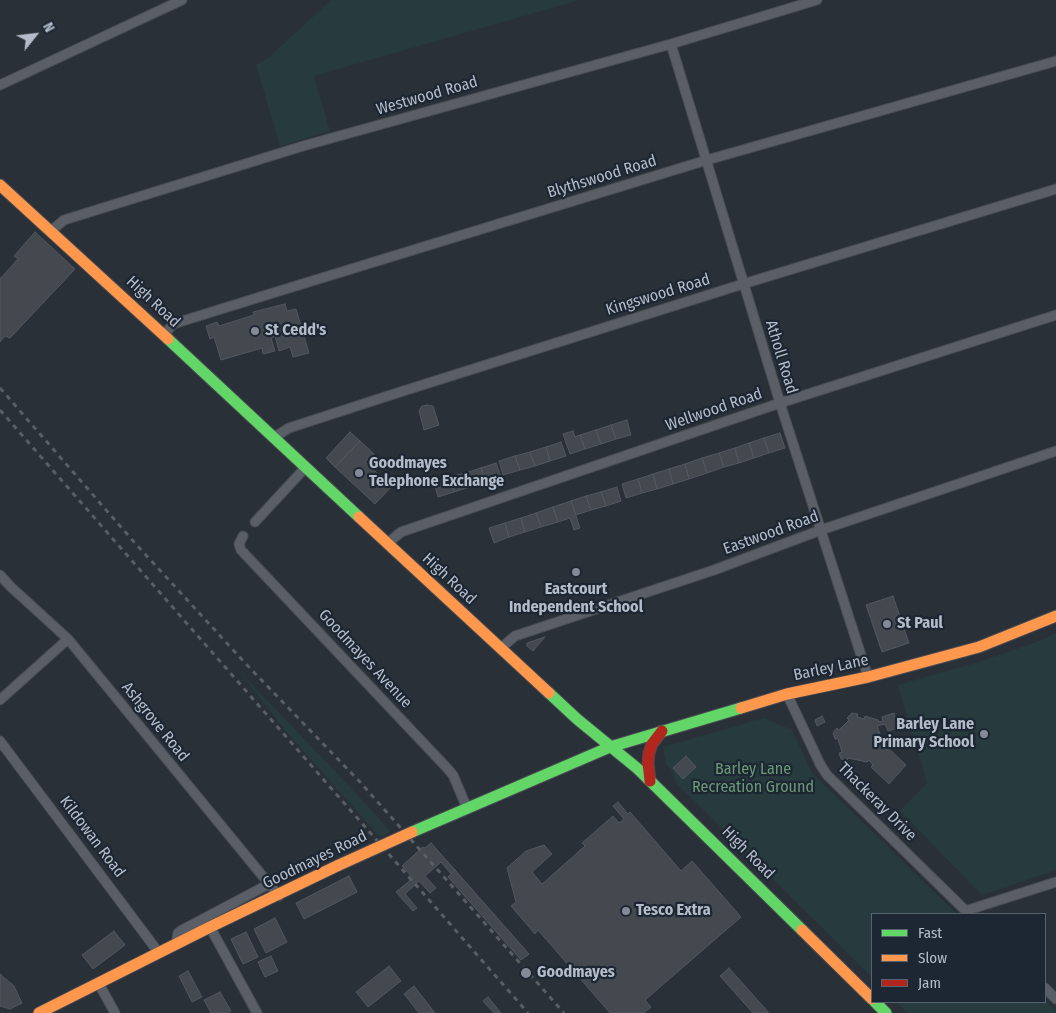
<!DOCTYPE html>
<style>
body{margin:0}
#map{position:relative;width:1056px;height:1013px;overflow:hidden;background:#2a3038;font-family:"Fira Sans Condensed",sans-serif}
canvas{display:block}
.legend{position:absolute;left:871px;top:913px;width:175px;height:90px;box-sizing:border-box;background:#1d2633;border:1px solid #59626f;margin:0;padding:6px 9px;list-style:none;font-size:15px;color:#b4bcc9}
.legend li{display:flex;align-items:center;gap:10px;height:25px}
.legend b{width:25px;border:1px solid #59626f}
.north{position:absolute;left:10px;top:10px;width:50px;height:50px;-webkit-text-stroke:4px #1d2633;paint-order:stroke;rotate:61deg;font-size:14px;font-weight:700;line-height:20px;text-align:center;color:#b4bcc9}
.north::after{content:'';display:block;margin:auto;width:18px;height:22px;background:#b4bcc9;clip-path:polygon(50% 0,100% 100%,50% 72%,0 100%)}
</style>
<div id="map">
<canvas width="1056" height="1013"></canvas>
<ul class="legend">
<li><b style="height:6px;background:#63d668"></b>Fast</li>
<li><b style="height:6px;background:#ff974d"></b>Slow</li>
<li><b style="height:6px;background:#b3261e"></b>Jam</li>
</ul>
<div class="north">N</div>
</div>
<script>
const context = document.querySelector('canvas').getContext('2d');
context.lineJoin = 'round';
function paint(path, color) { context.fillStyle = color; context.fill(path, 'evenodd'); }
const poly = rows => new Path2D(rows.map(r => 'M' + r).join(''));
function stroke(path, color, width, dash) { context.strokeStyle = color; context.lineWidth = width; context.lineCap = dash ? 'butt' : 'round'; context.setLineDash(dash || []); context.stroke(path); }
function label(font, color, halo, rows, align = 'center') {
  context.font = font + ' "Fira Sans Condensed",sans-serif'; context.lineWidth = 4.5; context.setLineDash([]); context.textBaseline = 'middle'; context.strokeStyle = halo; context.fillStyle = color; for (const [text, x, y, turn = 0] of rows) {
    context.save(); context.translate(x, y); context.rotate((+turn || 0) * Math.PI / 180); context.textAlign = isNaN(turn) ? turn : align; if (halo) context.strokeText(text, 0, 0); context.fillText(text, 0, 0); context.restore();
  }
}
paint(poly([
 [331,0,580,0,314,76,330,131,280,146,256,65,268,58],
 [1056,633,1056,870,982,895,900,811,927,783,898,685,982,661,1039,641],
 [238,670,352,789,391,832,380,837,289,735],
 [764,718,792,730,812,773,957,914,872,914,872,977,678,785,673,775,674,773,666,764,663,747],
 [1045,1000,1056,1011,1056,1013,908,1013,897,1002,1045,1002]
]), '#273a3e');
const building = poly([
 [35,232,75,269,10,338,5,336,0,342,0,279,18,259,14,256,35,232],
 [285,304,287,311,296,309,309,353,293,357,290,347,279,351,275,336,271,338,275,351,263,354,262,348,221,360,214,337,210,339,206,326,217,322,219,326,254,315,253,312,285,304],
 [427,405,433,406,439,425,424,430,419,411,422,406,427,405],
 [627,420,631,435,616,439,611,425,627,420],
 [611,425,616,439,601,444,596,430,611,425],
 [596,430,601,444,585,449,580,435,596,430],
 [573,431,575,437,580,435,585,449,570,454,563,434,573,431],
 [350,432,360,441,335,467,326,458,350,432],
 [780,433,785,448,769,453,764,438,780,433],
 [764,438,769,453,754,458,749,443,764,438],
 [360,441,374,454,365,462,386,481,388,480,393,485,375,504,335,467,360,441],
 [561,442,566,456,550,461,546,447,561,442],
 [749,443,754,458,739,463,735,448,749,443],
 [546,447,550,461,535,466,530,452,546,447],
 [735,448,739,463,724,467,719,453,735,448],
 [530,452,535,466,520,470,515,456,530,452],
 [719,453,724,467,707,473,702,458,719,453],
 [515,456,520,470,503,475,499,461,515,456],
 [702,458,707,473,689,479,685,464,702,458],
 [496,463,501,477,485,482,481,468,496,463],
 [685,464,689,479,673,484,669,469,685,464],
 [481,468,485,482,470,487,465,473,481,468],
 [669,469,673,484,657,489,653,474,669,469],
 [465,473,470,487,454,492,450,477,465,473],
 [653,474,657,489,642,493,638,479,653,474],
 [450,477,454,492,438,497,434,482,450,477],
 [638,479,642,493,626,498,622,484,638,479],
 [617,487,621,501,606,506,601,492,617,487],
 [601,492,606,506,591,510,586,496,601,492],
 [586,496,591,510,576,515,571,501,586,496],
 [571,501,580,528,574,530,570,518,558,522,553,507,571,501],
 [553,507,558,522,541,527,536,513,553,507],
 [536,513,541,527,525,532,521,518,536,513],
 [521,518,525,532,509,537,505,523,521,518],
 [505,523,509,537,494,543,489,528,505,523],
 [893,596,909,643,882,652,866,605,893,596],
 [545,637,533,651,527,646,527,643,545,637],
 [852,713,858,714,857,717,864,719,865,716,878,720,879,722,883,721,882,717,894,713,898,728,888,731,885,724,877,726,884,744,882,746,886,750,888,748,906,765,889,784,871,767,873,765,869,760,867,762,848,758,847,761,841,759,839,753,842,752,838,739,835,739,833,733,837,728,839,730,849,720,847,718,852,713],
 [822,716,825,722,817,726,815,720,822,716],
 [686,756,696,767,683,779,673,768,686,756],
 [618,802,628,814,630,812,681,871,692,861,741,917,645,1000,651,1007,644,1013,610,1013,538,930,535,934,511,906,516,902,507,868,526,851,544,845,552,854,532,872,542,884,585,846,582,843,613,816,619,823,624,819,613,806,618,802],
 [431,843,455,870,451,874,441,862,425,876,436,888,430,893,419,881,405,894,417,908,413,911,396,892,413,878,402,866,423,847,425,848,431,843],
 [455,870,529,954,521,960,448,877,455,870],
 [349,876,357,892,304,919,296,903,349,876],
 [275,918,287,942,266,953,254,929,275,918],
 [114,931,125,945,93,969,82,955,114,931],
 [246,932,258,957,243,964,231,939,246,932],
 [271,956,278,971,265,977,258,962,271,956],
 [389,966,401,981,368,1007,356,992,389,966],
 [729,968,769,1013,753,1013,720,976,729,968],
 [188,971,202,997,192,1002,179,976,188,971],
 [0,974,14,986,22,1003,10,1009,0,1006,0,974],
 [414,986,435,1013,419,1013,404,994,414,986],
 [220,992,231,1011,227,1013,211,1013,204,1000,220,992],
 [488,997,501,1013,494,1013,483,1001,488,997]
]);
paint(building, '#444950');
stroke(building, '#52575f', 1);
const street = poly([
 [671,44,780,403,868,677],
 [0,85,182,0],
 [51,231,64,220,303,146,671,44,817,0],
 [164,335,173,324,263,296,707,160,1056,61],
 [273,438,289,428,400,392,743,284,1056,189],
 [255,522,305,468],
 [243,536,239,544,241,550,447,768,453,775,467,808],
 [387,544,401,532,780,403,1056,315],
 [0,575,11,587,68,639,279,896],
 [501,648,515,636,714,570,821,530,1056,451],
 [787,694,820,764,827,775,969,914],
 [0,700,68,639],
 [0,741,159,953],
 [965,911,1056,882],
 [210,927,257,1013],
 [179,943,177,938,178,933,182,930,269,884],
 [99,984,115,1013],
 [1045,988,1056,999]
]);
const fast = poly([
 [168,339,359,517],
 [549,693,577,719,638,769,802,930],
 [412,832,610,747,741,708],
 [875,1002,886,1013]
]);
const slow = poly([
 [0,185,168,339],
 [359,517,549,693],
 [741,708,787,694,868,677,979,647,1056,616],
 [802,930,872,999],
 [39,1013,210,927,339,865]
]);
const jam = poly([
 [650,781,648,763,649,753,652,744,662,731]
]);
stroke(street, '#484c53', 11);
stroke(fast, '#484c53', 13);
stroke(slow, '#484c53', 13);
stroke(jam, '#484c53', 13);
stroke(street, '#5a5e66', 9);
stroke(fast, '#63d668', 11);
stroke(slow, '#ff974d', 11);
stroke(jam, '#b3261e', 11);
stroke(poly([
 [0,388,134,542,246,664,360,782,564,1013],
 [0,410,528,1013]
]), '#595d64', 3, [5, 5]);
const slowBridge = poly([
 [339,865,412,832]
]);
stroke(slowBridge, '#484c53', 13, []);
stroke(slowBridge, '#ff974d', 11);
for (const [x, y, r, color] of [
 [255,331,5,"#848b96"],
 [359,473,5,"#848b96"],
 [576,572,5,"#848b96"],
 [887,624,5,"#848b96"],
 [984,734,5,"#848b96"],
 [626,911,5,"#848b96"],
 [526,973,6,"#848b96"]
]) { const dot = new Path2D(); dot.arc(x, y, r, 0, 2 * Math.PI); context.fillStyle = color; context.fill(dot); stroke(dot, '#1d2633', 2); }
label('16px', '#b4bcc9', '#1d2633', [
 ["Westwood Road",427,96,-16],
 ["Blythswood Road",602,177,-17],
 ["Kingswood Road",658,295,-17],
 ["High Road",153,302,43],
 ["Atholl Road",781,357,73],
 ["Wellwood Road",714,410,-19],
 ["Eastwood Road",771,533,-20],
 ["High Road",449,579,43],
 ["Goodmayes Avenue",365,659,47],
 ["Barley Lane",831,668,-12],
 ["Ashgrove Road",155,722,51],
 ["Thackeray Drive",877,802,45],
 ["Kildowan Road",92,837,53],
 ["High Road",748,853,45],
 ["Goodmayes Road",315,860,-26]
]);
label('bold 16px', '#b4bcc9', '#1d2633', [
 ["St Cedd's",265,331],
 ["Goodmayes",369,464],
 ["Telephone Exchange",369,482],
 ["Eastcourt",576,590,"center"],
 ["Independent School",576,608,"center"],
 ["St Paul",897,624],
 ["Barley Lane",974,725,"right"],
 ["Primary School",974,743,"right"],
 ["Tesco Extra",636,911],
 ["Goodmayes",537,973]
], 'left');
label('16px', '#6b9a76', '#1d2633', [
 ["Barley Lane",753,770],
 ["Recreation Ground",753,788]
]);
</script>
